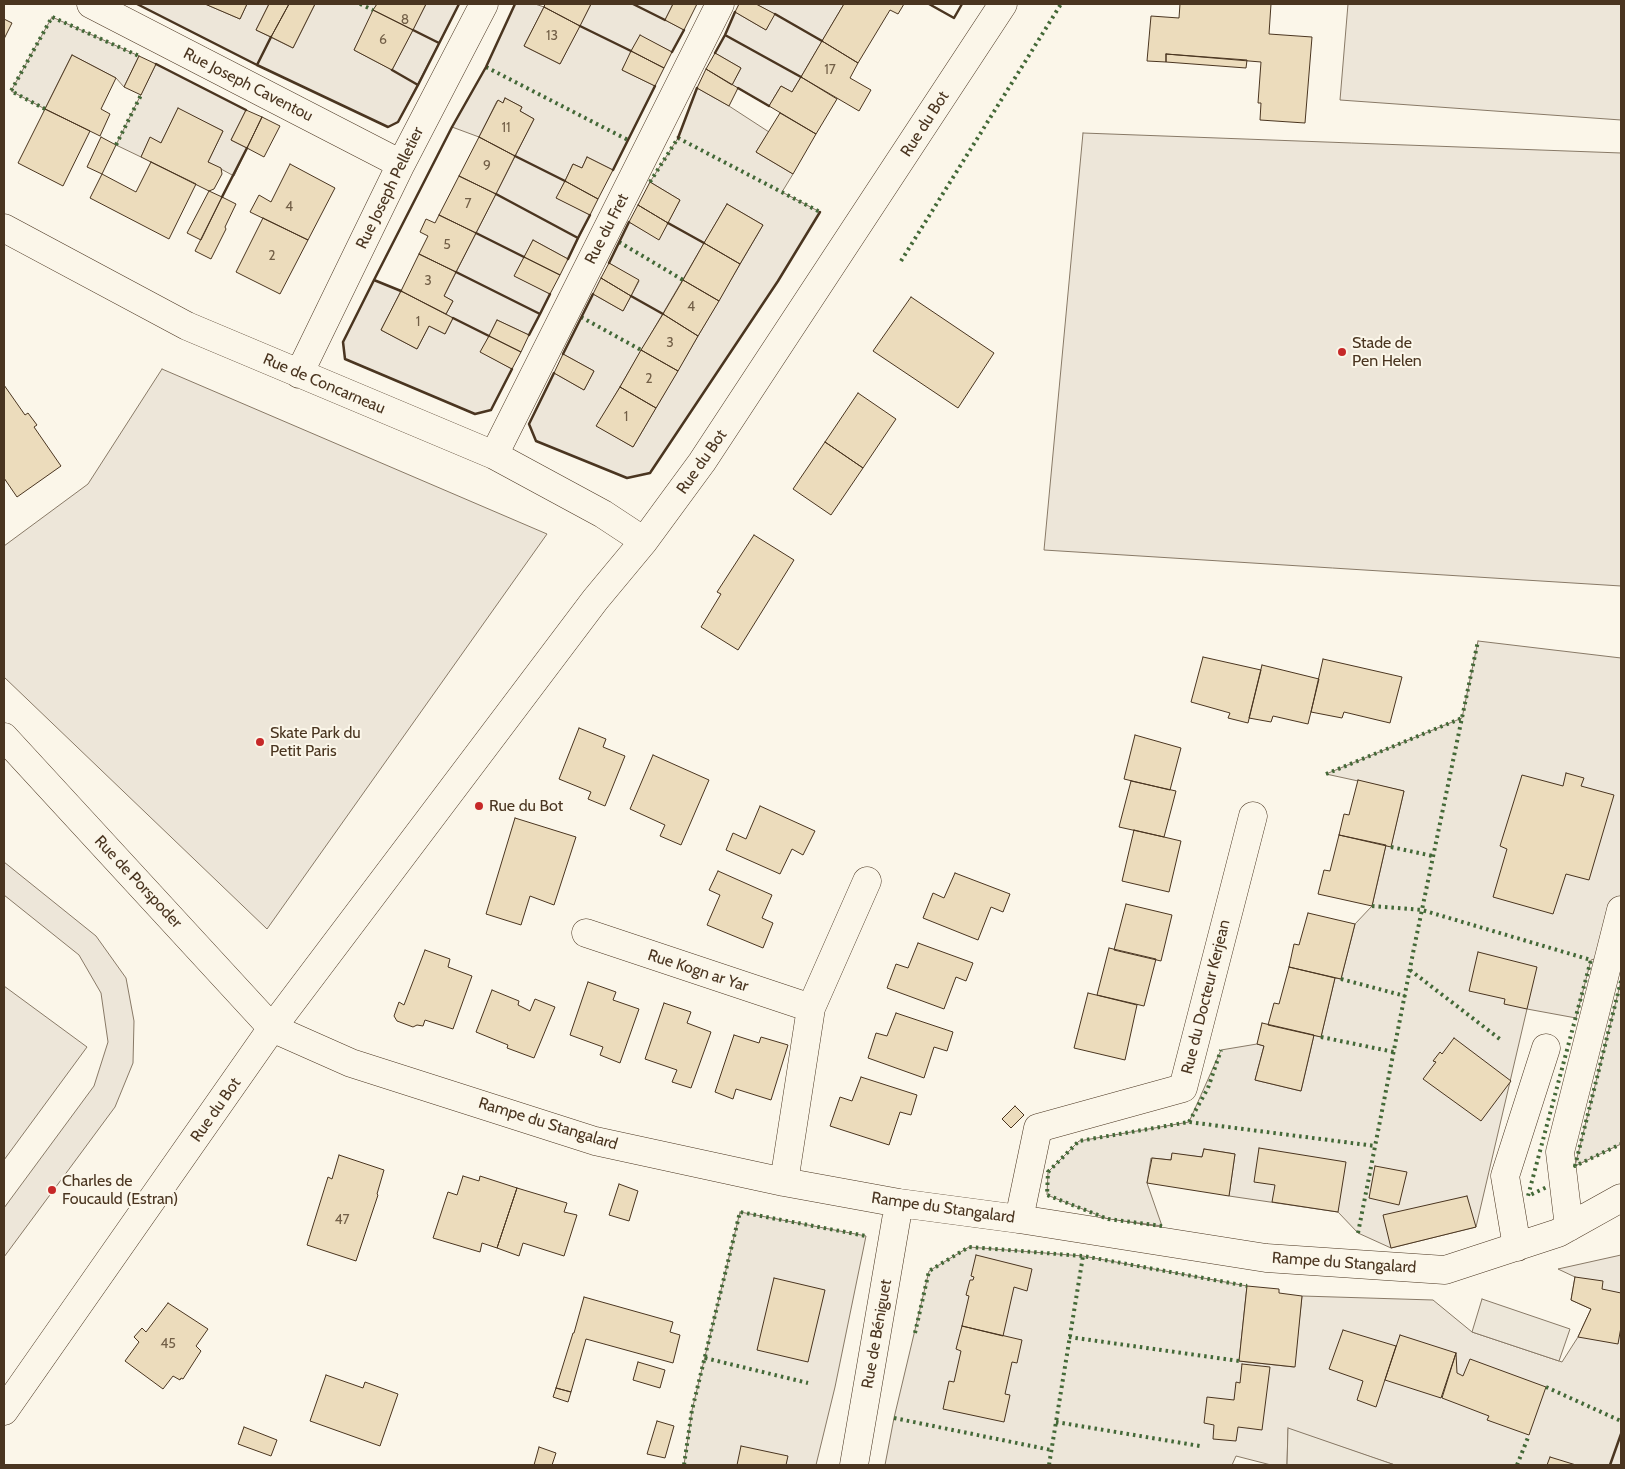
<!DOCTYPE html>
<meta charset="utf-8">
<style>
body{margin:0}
#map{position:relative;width:1625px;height:1469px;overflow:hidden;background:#fbf6e9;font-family:Cabin,sans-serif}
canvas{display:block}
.frame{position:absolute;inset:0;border:5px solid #4a3520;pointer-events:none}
</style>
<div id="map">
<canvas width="1625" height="1469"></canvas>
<div class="frame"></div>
</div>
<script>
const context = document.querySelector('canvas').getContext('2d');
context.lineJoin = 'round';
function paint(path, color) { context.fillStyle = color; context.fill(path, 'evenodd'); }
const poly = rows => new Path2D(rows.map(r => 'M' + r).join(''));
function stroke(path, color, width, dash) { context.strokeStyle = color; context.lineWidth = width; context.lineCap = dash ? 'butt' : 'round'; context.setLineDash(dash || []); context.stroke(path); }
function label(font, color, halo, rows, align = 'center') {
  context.font = font + ' Cabin,sans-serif'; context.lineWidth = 4; context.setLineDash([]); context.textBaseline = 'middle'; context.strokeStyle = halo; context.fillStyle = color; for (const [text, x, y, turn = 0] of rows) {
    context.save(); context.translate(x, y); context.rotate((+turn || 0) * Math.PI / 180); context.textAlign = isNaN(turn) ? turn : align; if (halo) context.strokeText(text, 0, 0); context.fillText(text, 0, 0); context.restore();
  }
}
const green = poly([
 [137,4,205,4,240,19,247,4,269,4,256,30,293,48,315,4,377,4,354,50,392,70,426,4,459,4,398,122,388,127,257,65,137,4],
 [515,4,535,4,544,7,524,46,560,64,591,4,673,4,665,20,684,30,672,52,640,36,622,70,655,86,613,170,587,157,582,168,573,164,557,198,590,215,568,259,533,240,515,276,550,294,529,335,497,320,481,352,512,369,491,410,475,414,345,359,343,342,374,280,401,291,381,330,417,349,429,326,445,334,453,318,446,314,453,301,444,296,534,119,520,111,522,107,505,98,503,103,497,101,479,137,452,127,486,67,515,4],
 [756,4,844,4,792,92,781,86,769,106,732,85,741,68,715,53,725,35,735,12,766,30,774,14,756,4],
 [1348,4,1621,4,1621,120,1340,100,1348,4],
 [52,17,139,56,124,87,116,78,72,55,45,109,11,91,52,17],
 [156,64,246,110,231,140,247,148,234,176,208,162,223,131,178,109,161,143,150,138,141,157,116,145,156,64],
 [697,88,729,106,769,132,756,152,793,174,782,192,820,212,778,281,650,473,627,478,536,441,529,424,554,373,584,390,594,371,563,354,593,294,623,311,639,281,609,263,629,222,659,239,680,200,650,182,678,138,697,88],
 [727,204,763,225,633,447,597,426,727,204],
 [1083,133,1621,153,1621,586,1044,550,1083,133],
 [162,369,547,534,267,929,4,677,4,546,88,484,162,369],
 [1478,641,1621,658,1621,951,1591,960,1576,1018,1527,1009,1476,1227,1391,1248,1358,1233,1338,1212,1229,1196,1235,1154,1204,1149,1202,1157,1172,1154,1171,1160,1151,1158,1147,1183,1162,1226,1108,1219,1047,1195,1048,1172,1079,1141,1189,1122,1221,1050,1257,1044,1264,1046,1255,1080,1301,1091,1314,1035,1321,1037,1335,978,1341,979,1355,924,1372,906,1386,845,1391,846,1404,791,1326,774,1462,718,1478,641],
 [4,862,96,936,126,978,134,1021,133,1063,115,1107,4,1257,4,1208,94,1086,108,1042,101,993,79,955,4,895,4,862],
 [1621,981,1621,1144,1575,1166,1621,981],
 [4,986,87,1047,4,1160,4,986],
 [740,1212,866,1236,835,1387,816,1465,684,1465,692,1410,740,1212],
 [969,1247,1083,1256,1247,1286,1239,1361,1294,1367,1302,1296,1433,1300,1472,1332,1562,1362,1578,1337,1591,1309,1571,1300,1575,1277,1558,1269,1621,1255,1621,1465,1395,1465,1288,1429,1287,1465,1271,1465,1236,1456,1232,1465,885,1465,894,1418,929,1271,969,1247]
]);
paint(green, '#ede6d9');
stroke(green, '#887966', 1);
const parking = poly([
 [1482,1299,1570,1329,1559,1361,1472,1332,1482,1299],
 [1288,1428,1395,1465,1287,1465,1288,1428]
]);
paint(parking, '#ede7d9');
stroke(parking, '#887966', 1);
const building = poly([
 [205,4,247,4,240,19,205,4],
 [269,4,289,4,271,37,256,30,269,4],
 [289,4,315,4,293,48,271,37,289,4],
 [377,4,426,4,413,30,373,10,377,4],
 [545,4,591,4,580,26,544,7,545,4],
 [673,4,697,4,684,30,665,20,673,4],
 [739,4,756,4,775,14,766,30,735,12,739,4],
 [844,4,904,4,898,14,890,10,858,63,822,41,844,4],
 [1180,4,1271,4,1269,34,1312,37,1305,123,1260,120,1261,103,1258,103,1261,62,1166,54,1166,62,1147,61,1151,16,1179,18,1180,4],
 [544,7,580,26,560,64,524,46,544,7],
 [373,10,413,30,392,70,354,50,373,10],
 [4,19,12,23,4,39,4,19],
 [640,35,672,52,664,68,631,51,640,35],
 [822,41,858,63,850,78,871,90,859,111,801,77,822,41],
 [631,51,664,68,655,86,622,70,631,51],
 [715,53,741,68,732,85,706,69,715,53],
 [1166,54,1247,60,1246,68,1166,62,1166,54],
 [72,55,116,78,101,109,110,114,100,136,45,109,72,55],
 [139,56,156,64,141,95,124,87,139,56],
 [706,69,738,88,729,106,697,88,706,69],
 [801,77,837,99,816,134,769,106,781,86,792,92,801,77],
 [505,98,522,107,520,111,534,119,515,156,479,137,498,100,503,103,505,98],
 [178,108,223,131,208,162,221,168,222,174,214,189,209,191,141,157,150,137,161,143,178,108],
 [45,109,90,131,63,186,18,163,45,109],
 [246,110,262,117,247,148,231,140,246,110],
 [780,113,816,134,793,174,756,152,780,113],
 [262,117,280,126,264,157,247,148,262,117],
 [101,137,116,145,102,174,87,167,101,137],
 [479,137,515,156,496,194,459,176,479,137],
 [587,157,613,170,598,199,565,181,573,164,582,168,587,157],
 [151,162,196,184,169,239,90,198,102,174,136,192,151,162],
 [290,164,335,188,308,240,250,212,259,195,271,202,290,164],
 [459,176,496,194,476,233,439,215,459,176],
 [565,181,598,199,590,215,556,198,565,181],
 [650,182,680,200,668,223,638,205,650,182],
 [209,191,222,197,201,240,187,233,209,191],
 [222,197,236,204,225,227,226,229,211,259,195,251,222,197],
 [727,204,763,225,740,264,704,243,727,204],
 [638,205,668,223,659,240,629,222,638,205],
 [439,215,476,233,456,272,419,254,428,236,420,232,426,219,435,223,439,215],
 [263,218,308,240,280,294,236,272,263,218],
 [533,240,568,259,560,275,524,257,533,240],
 [704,243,740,264,719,301,683,280,704,243],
 [419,254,456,272,444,296,453,301,446,314,401,291,419,254],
 [524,257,560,275,550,294,514,276,524,257],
 [609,263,639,280,631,296,601,278,609,263],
 [601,278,631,296,623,311,593,294,601,278],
 [683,280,719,301,698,336,663,314,683,280],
 [401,291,453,318,445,334,429,326,417,349,381,330,401,291],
 [911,297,994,353,958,408,873,351,911,297],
 [663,314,698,336,678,371,641,350,663,314],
 [497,320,529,335,521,352,489,336,497,320],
 [489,336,521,352,512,369,480,352,489,336],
 [641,350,678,371,656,408,620,387,641,350],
 [563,354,594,371,584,390,554,373,563,354],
 [4,385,25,415,28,413,37,425,34,427,61,466,17,497,4,478,4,385],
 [620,387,656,408,633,447,596,426,620,387],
 [858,393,896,419,863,468,825,442,858,393],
 [825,442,863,468,831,515,793,489,825,442],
 [754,535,794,560,738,650,701,627,721,594,717,592,754,535],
 [1203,657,1261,670,1248,723,1228,718,1230,713,1191,702,1203,657],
 [1323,659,1402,677,1390,723,1344,712,1342,718,1311,712,1323,659],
 [1262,665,1319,679,1308,724,1273,716,1271,722,1249,718,1262,665],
 [579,728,606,739,603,747,625,756,605,806,588,799,591,792,559,779,579,728],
 [1135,735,1181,748,1170,790,1124,779,1135,735],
 [653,755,709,780,681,845,660,836,665,825,630,809,653,755],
 [1566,773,1584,778,1581,786,1614,795,1589,880,1566,874,1553,914,1493,897,1507,849,1500,846,1522,775,1563,786,1566,773],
 [1358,780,1404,791,1391,847,1339,835,1344,814,1349,815,1358,780],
 [1131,781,1176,791,1164,837,1119,827,1131,781],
 [760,806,815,831,803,855,792,849,780,874,726,850,733,833,746,839,760,806],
 [515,818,576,837,554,905,530,896,521,925,486,914,515,818],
 [1134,830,1181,841,1169,892,1122,881,1134,830],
 [1339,835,1386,845,1372,906,1318,894,1324,870,1330,871,1339,835],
 [718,871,772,895,762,918,773,923,763,948,707,925,720,895,709,890,718,871],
 [955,873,1010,894,1003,912,991,907,978,940,923,918,933,893,944,898,955,873],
 [1126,904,1172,915,1161,961,1114,950,1126,904],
 [1308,913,1355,924,1341,979,1289,967,1294,944,1299,945,1308,913],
 [918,943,973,963,966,981,956,977,944,1009,887,988,896,964,908,968,918,943],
 [1109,948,1156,959,1144,1006,1097,995,1109,948],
 [425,950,450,959,448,967,472,976,453,1029,425,1020,423,1026,417,1025,413,1027,397,1021,394,1016,399,1002,404,1005,425,950],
 [1478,952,1537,967,1527,1009,1504,1004,1505,999,1469,991,1478,952],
 [1289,967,1335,978,1321,1037,1268,1025,1274,1003,1279,1004,1289,967],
 [588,982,616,992,613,1000,639,1009,620,1063,600,1055,603,1047,570,1035,588,982],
 [492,990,519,1001,518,1005,530,1011,535,999,555,1007,534,1058,507,1048,508,1045,476,1032,492,990],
 [1088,993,1137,1005,1125,1060,1074,1048,1088,993],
 [664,1003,691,1012,687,1023,711,1032,691,1088,672,1082,677,1070,645,1059,664,1003],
 [896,1013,953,1032,947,1051,934,1047,924,1078,868,1058,876,1033,887,1036,896,1013],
 [1262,1023,1314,1035,1301,1091,1255,1080,1264,1046,1257,1044,1262,1023],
 [734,1035,759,1043,761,1037,788,1045,771,1100,736,1089,733,1099,715,1092,734,1035],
 [1454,1038,1511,1081,1481,1121,1423,1079,1436,1062,1433,1061,1440,1052,1442,1054,1454,1038],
 [861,1077,917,1095,911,1115,900,1112,889,1145,830,1126,840,1097,852,1101,861,1077],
 [1015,1106,1024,1115,1011,1128,1002,1119,1015,1106],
 [1259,1148,1346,1162,1338,1212,1272,1202,1275,1185,1254,1182,1259,1148],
 [1204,1149,1235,1154,1229,1196,1147,1183,1152,1158,1171,1160,1172,1153,1202,1157,1204,1149],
 [339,1155,384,1170,377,1194,378,1195,356,1261,307,1245,328,1177,332,1179,339,1155],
 [1375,1166,1407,1172,1399,1205,1369,1198,1375,1166],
 [463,1176,479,1181,480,1176,517,1188,497,1248,482,1243,480,1252,433,1238,448,1192,457,1195,463,1176],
 [619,1184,638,1191,629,1221,609,1215,619,1184],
 [517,1188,567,1203,564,1212,577,1215,564,1256,523,1243,519,1256,497,1248,517,1188],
 [1467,1196,1476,1227,1391,1248,1383,1215,1467,1196],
 [976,1255,1032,1269,1027,1291,1014,1287,1003,1336,962,1326,969,1296,966,1295,970,1280,973,1280,974,1277,971,1276,976,1255],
 [1575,1277,1603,1281,1602,1289,1621,1293,1621,1327,1618,1344,1578,1337,1591,1309,1571,1300,1575,1277],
 [774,1278,825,1290,808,1362,757,1350,774,1278],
 [1247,1286,1279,1289,1279,1293,1302,1296,1295,1367,1239,1361,1247,1286],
 [584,1297,673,1322,670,1332,680,1335,673,1363,586,1339,571,1392,556,1388,573,1333,574,1333,584,1297],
 [168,1303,208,1329,196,1346,201,1351,183,1379,181,1378,180,1380,173,1376,163,1389,125,1361,139,1342,134,1337,142,1328,146,1332,168,1303],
 [962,1326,1022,1340,1017,1363,1012,1362,1005,1394,1010,1395,1004,1422,943,1409,949,1381,954,1382,961,1351,956,1349,962,1326],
 [1343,1330,1396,1346,1376,1407,1357,1400,1363,1381,1329,1369,1343,1330],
 [1400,1335,1456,1353,1441,1398,1385,1380,1400,1335],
 [1456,1353,1457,1373,1463,1376,1470,1359,1546,1387,1529,1435,1487,1420,1489,1416,1442,1398,1456,1353],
 [638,1362,665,1370,660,1388,633,1380,638,1362],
 [1242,1364,1270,1367,1262,1430,1238,1427,1236,1441,1213,1439,1214,1425,1204,1423,1207,1397,1234,1400,1236,1382,1240,1383,1242,1364],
 [326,1375,363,1388,365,1382,398,1394,380,1446,310,1421,326,1375],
 [556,1388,571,1392,568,1402,553,1397,556,1388],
 [657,1421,674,1426,665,1458,647,1454,657,1421],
 [244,1427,277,1440,271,1456,238,1444,244,1427],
 [741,1446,788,1456,786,1465,737,1465,741,1446],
 [539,1447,556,1453,552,1465,534,1465,539,1447],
 [1550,1457,1576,1465,1547,1465,1550,1457]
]);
paint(building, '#ecdcbc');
stroke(building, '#4a3520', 1);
const minor = poly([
 [91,4,401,164],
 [4,228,187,326,494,455,603,514,644,541],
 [299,374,401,164,484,4],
 [494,455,720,4],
 [4,737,272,1028,351,1063,595,1141,784,1182,899,1203,1019,1219,1266,1258,1445,1270,1558,1233,1621,1198],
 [586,933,811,1008,784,1182],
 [811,1008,867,881],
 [1019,1219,1038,1128,1183,1088,1253,816],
 [1569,1227,1560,1152,1621,910],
 [1517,1247,1505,1176,1546,1048],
 [4,1411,272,1028,595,600,644,541,702,462,1003,4],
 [854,1465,899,1203]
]);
stroke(minor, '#4a3520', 29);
stroke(minor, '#fbf6e9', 28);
stroke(poly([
 [360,4,373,10],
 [486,67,628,140],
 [45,109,11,91,52,17,139,56],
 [116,145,141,95],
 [650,182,678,138,820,212],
 [619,242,683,280],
 [901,261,1061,4],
 [581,317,641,350],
 [1326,774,1462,718],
 [1391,847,1433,856],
 [1372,906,1422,910,1591,960,1528,1196,1549,1186],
 [1410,970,1501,1040],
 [1341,979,1405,996],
 [1621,981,1575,1166,1621,1144],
 [1321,1037,1394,1052],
 [1189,1122,1208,1088,1221,1050],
 [1162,1226,1108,1219,1047,1195,1048,1172,1079,1141,1189,1122,1375,1146],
 [1358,1233,1414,948,1478,641],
 [915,1333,929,1271,969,1247,1083,1256,1247,1286],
 [1069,1337,1239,1361],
 [705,1358,808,1383],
 [1546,1387,1621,1421],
 [894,1418,1051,1450],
 [1056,1422,1200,1446],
 [684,1465,692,1410,740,1212,866,1236],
 [1049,1465,1083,1256],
 [1517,1465,1529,1435]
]), '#436837', 4, [2.5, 4]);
stroke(poly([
 [137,4,257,65,271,37],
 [633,4,665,20],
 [929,4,954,18,962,4],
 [775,14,822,41],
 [580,26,631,51],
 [413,30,439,43],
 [725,35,801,77],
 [672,52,684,30],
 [715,53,725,35,735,12],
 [156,64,246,110],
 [257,65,388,127,398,122,418,85,392,70],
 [418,85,459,4],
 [738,88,769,106],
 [678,138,697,88],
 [515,156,565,181],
 [613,170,655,86],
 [496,194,578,238,568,259],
 [222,197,247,148],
 [668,223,704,243],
 [476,233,524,257],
 [578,238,590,215],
 [609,263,629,222],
 [456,272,540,314,550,294],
 [374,280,452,127,486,67,515,4],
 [401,291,374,280,343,342,345,359,475,414,491,410,512,369],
 [631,296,663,314],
 [453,318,489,336],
 [529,335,540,314],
 [563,354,593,294],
 [554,373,529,424,536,441,627,478,650,473,778,281,820,212],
 [1610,1465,1621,1434]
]), '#4a3520', 2.5);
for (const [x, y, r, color] of [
 [1342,352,5,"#c62828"],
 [260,742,5,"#c62828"],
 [479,806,5,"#c62828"],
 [52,1190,5,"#c62828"]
]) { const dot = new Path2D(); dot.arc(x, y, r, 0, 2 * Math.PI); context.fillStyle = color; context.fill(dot); stroke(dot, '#fbf6e9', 2); }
label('14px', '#725f47', null, [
 ["8",405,20],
 ["13",552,36],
 ["6",383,40],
 ["17",830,70],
 ["11",506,128],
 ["9",487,166],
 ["7",468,204],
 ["4",289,207],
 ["5",447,245],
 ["2",272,256],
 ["3",428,281],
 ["4",691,307],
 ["1",418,322],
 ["3",670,343],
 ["2",649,379],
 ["1",626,417],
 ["47",342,1220],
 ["45",168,1344]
]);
label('16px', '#4a3520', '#fbf6e9', [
 ["Rue Joseph Caventou",248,85,27],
 ["Rue du Bot",925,124,-57],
 ["Rue Joseph Pelletier",390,188,-64],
 ["Rue du Fret",607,229,-63],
 ["Rue de Concarneau",324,384,23],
 ["Rue du Bot",702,462,-55],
 ["Rue de Porspoder",138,882,47],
 ["Rue Kogn ar Yar",698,971,18],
 ["Rue du Docteur Kerjean",1206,997,-76],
 ["Rue du Bot",216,1110,-55],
 ["Rampe du Stangalard",548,1124,17],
 ["Rampe du Stangalard",943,1208,8],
 ["Rampe du Stangalard",1344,1263,4],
 ["Rue de Béniguet",877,1334,-80]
]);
label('16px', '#4a3520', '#fbf6e9', [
 ["Stade de",1352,343],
 ["Pen Helen",1352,361],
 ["Skate Park du",270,733],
 ["Petit Paris",270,751],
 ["Rue du Bot",489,806],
 ["Charles de",62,1181],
 ["Foucauld (Estran)",62,1199]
], 'left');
</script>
